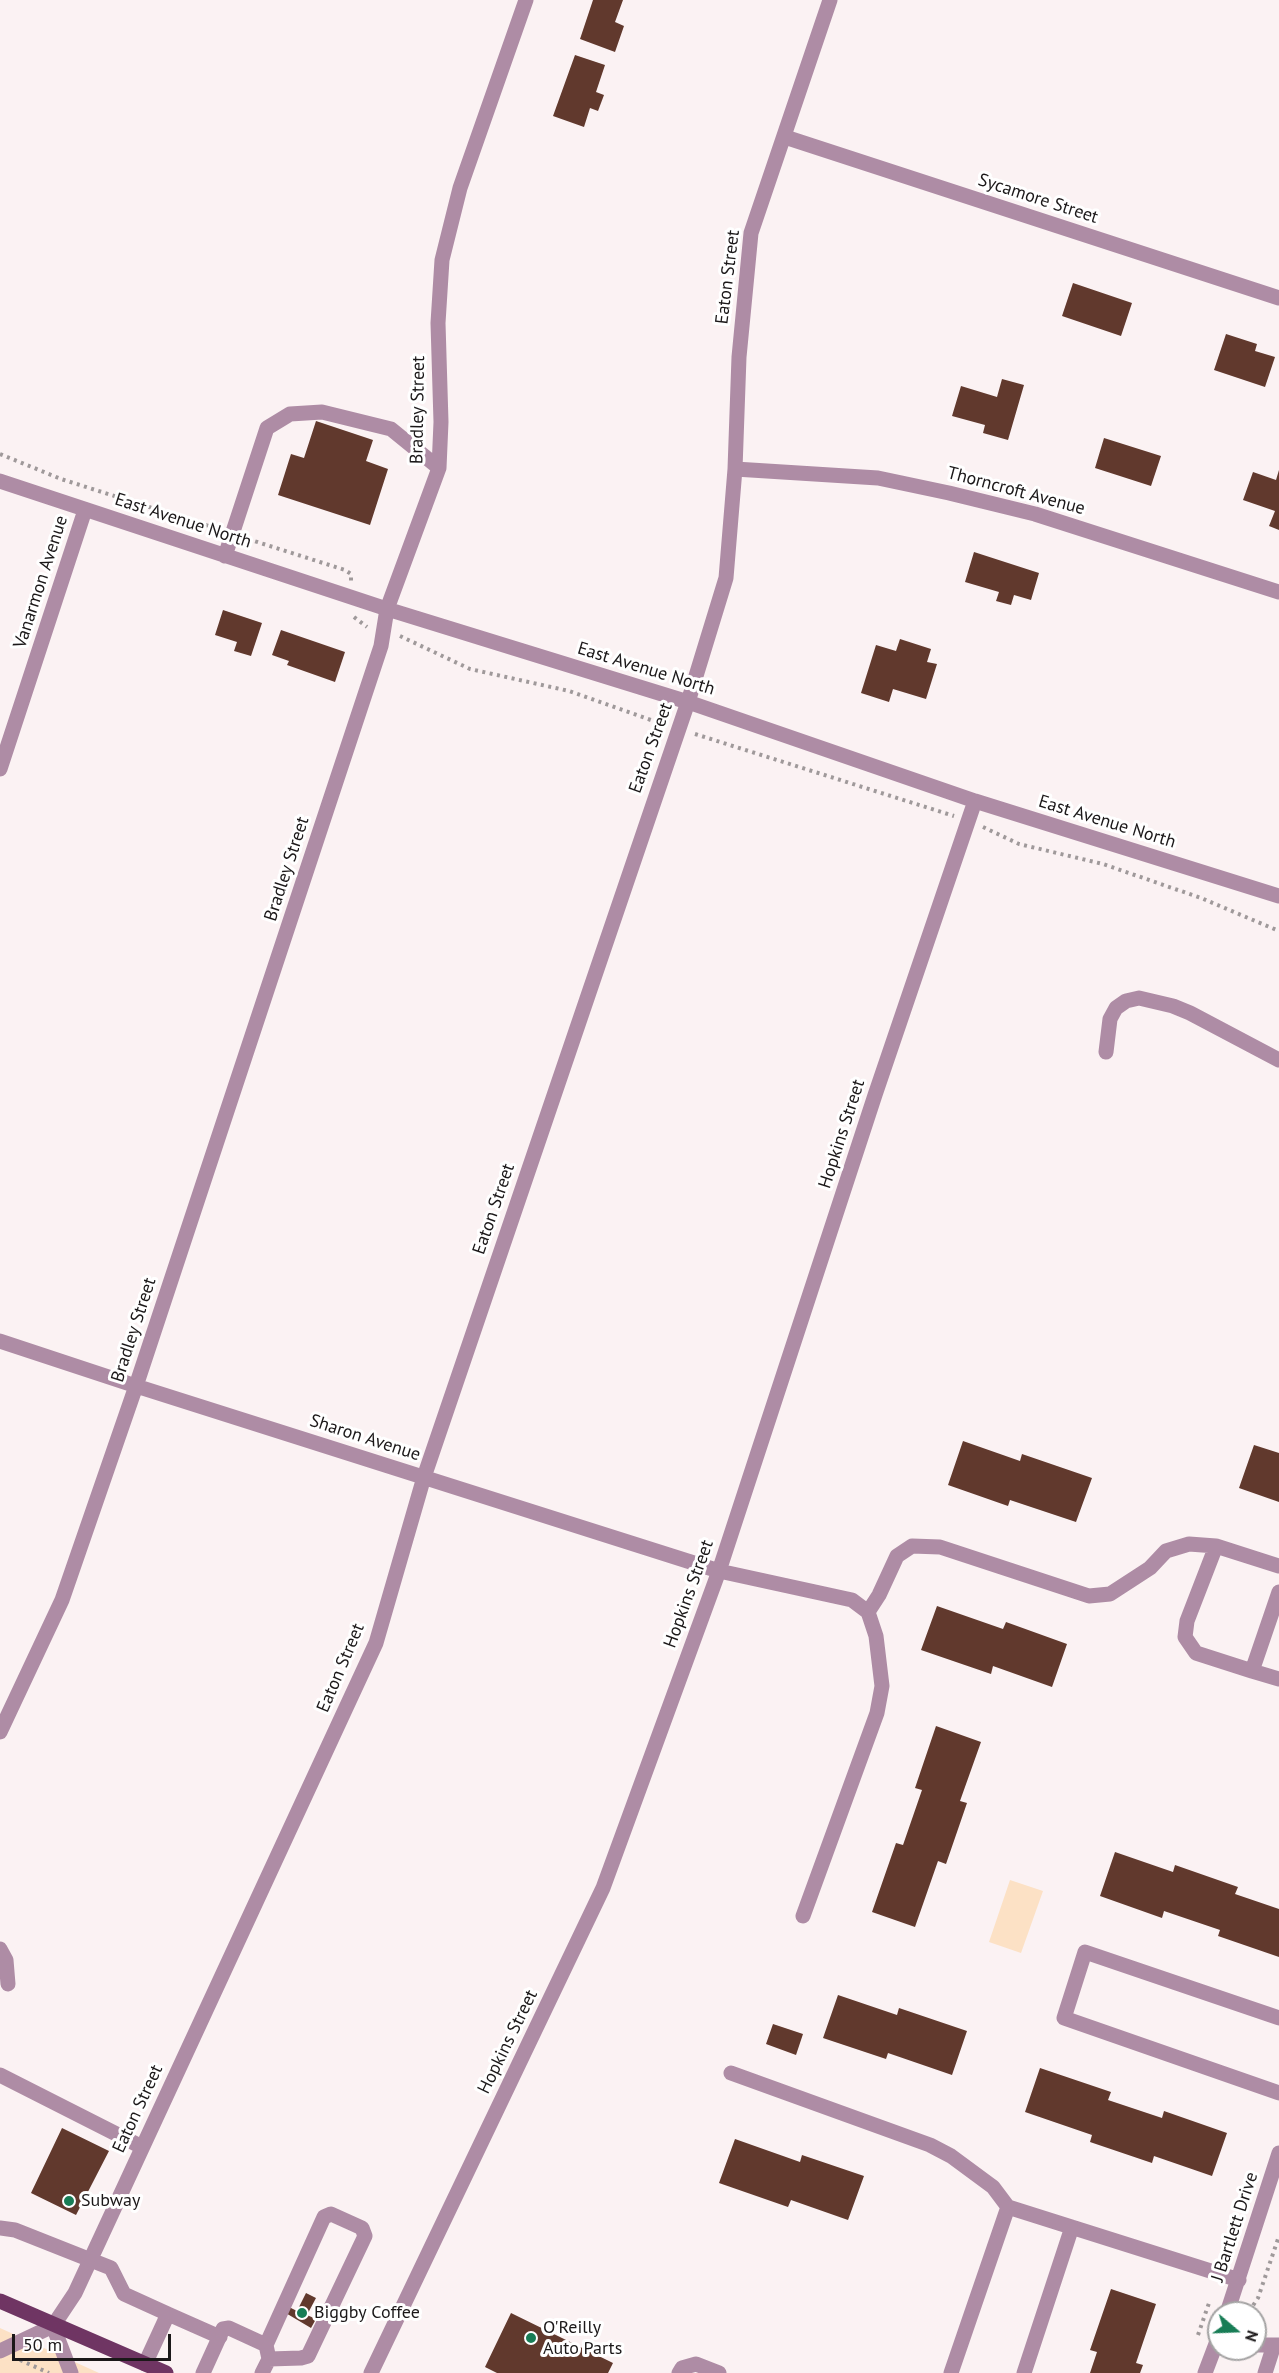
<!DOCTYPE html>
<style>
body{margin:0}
#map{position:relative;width:1279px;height:2373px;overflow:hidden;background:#fbf2f3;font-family:"PT Sans",sans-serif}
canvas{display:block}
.north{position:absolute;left:1207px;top:2301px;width:60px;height:60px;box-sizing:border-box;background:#fff;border:2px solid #a4a3a3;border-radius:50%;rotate:109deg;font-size:16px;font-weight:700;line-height:24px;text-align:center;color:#1b1819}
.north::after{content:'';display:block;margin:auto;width:21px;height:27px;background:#187d56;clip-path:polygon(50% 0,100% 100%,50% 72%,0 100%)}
.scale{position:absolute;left:12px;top:2334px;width:159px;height:27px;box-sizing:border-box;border:3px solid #1b1819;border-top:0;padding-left:8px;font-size:18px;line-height:21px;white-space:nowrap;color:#1b1819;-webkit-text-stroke:4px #fff;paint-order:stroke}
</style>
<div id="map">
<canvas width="1279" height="2373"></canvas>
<div class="north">N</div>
<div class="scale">50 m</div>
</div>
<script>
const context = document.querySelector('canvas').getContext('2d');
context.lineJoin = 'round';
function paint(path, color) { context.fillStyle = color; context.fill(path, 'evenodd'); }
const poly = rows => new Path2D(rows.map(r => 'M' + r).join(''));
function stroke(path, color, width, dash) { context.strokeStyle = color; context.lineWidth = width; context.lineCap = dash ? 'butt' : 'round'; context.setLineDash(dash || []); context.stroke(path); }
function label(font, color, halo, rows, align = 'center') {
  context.font = font + ' "PT Sans",sans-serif'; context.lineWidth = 6; context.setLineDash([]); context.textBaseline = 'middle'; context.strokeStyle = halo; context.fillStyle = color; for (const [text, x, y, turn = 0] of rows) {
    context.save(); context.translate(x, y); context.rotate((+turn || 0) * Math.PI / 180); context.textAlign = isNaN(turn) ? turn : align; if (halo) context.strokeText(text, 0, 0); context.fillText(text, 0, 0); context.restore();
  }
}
paint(poly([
 [1010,1880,1043,1891,1021,1953,989,1942],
 [0,2328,99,2373,0,2373]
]), '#fce1c5');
paint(poly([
 [593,0,623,0,615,22,624,26,615,52,580,39],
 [575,55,605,65,596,92,604,95,598,111,590,108,584,127,553,116],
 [1073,283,1132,303,1121,336,1062,316],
 [1226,334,1257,344,1255,351,1275,357,1265,387,1214,370],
 [1002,379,1024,385,1008,440,983,433,985,425,952,416,961,386,997,397],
 [316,421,373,440,366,461,388,469,370,525,278,495,291,454,304,458],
 [1104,438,1161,456,1151,486,1095,468],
 [1279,470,1279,530,1269,526,1275,511,1243,500,1253,472,1276,480],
 [974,552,1039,573,1031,600,1014,595,1011,605,996,601,999,592,965,582],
 [223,610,262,623,251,656,234,651,237,642,215,635],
 [281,630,345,652,335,682,287,665,289,661,272,655],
 [900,639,931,649,927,662,937,664,926,699,893,689,889,702,861,693,876,645,896,651],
 [963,1441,1020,1461,1022,1454,1092,1478,1076,1522,1010,1500,1008,1506,948,1485],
 [1254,1445,1279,1453,1279,1502,1239,1488],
 [937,1606,1003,1629,1006,1622,1067,1644,1052,1687,993,1666,991,1674,921,1650],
 [936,1726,981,1742,960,1801,967,1803,946,1864,938,1861,915,1927,872,1912,896,1843,903,1845,922,1790,915,1788],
 [1115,1852,1173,1872,1175,1865,1238,1887,1235,1894,1279,1909,1279,1957,1218,1936,1220,1930,1164,1911,1162,1918,1100,1896],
 [838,1995,897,2015,899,2008,967,2031,952,2075,888,2053,886,2059,823,2038],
 [773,2024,803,2034,796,2055,766,2044],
 [1040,2068,1111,2092,1108,2100,1162,2118,1164,2111,1227,2133,1212,2176,1154,2156,1152,2163,1090,2142,1092,2135,1025,2112],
 [62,2128,109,2151,76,2215,31,2193],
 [735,2139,800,2162,802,2155,864,2176,848,2220,791,2200,788,2207,719,2183],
 [1111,2289,1156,2304,1136,2363,1143,2365,1140,2373,1090,2373,1097,2352,1090,2350],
 [306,2293,316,2298,307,2315,316,2319,311,2328,284,2312,287,2306,297,2311],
 [511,2313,613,2363,608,2373,497,2373,485,2367]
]), '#61392d');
stroke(poly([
 [0,454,61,479,215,528],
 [248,539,345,570,351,574,351,581],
 [354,617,367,627],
 [400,636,470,669,569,691,662,724],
 [695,734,954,816],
 [983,827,1019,844,1103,864,1201,898,1279,931],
 [1247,2309,1252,2307,1258,2298,1279,2236],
 [1198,2335,1209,2303],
 [20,2360,49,2373]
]), '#9f999a', 4, [3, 4.5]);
stroke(poly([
 [785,137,1279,298],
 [735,469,878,478,949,493,1035,514,1279,592],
 [0,481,387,609,688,702,975,801,1279,896],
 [225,556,267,428,290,414,322,412,391,429,439,468],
 [0,769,85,510],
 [1106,1052,1110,1019,1116,1008,1126,1001,1139,998,1173,1006,1190,1013,1279,1060],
 [0,1341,136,1386,719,1571,852,1600,868,1612,876,1636,882,1686,877,1713,803,1916],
 [1216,1546,1187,1621,1185,1637,1196,1653,1252,1671],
 [1279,1592,1252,1671,1279,1679],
 [868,1612,879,1595,897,1556,912,1546,940,1547,1089,1596,1110,1594,1150,1568,1166,1551,1189,1544,1216,1546,1279,1566],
 [0,1732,62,1600,136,1386,381,646,387,609,439,468,441,422,438,323,442,260,460,188,526,0],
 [0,1949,6,1960,8,1984],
 [1279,2018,1085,1952,1064,2018,1279,2093],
 [731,2073,930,2145,951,2156,993,2187,1008,2207,1239,2280],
 [0,2075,142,2147],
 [0,2228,15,2230,111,2268,124,2294,168,2314],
 [1227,2313,1279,2153],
 [53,2326,71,2373],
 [1255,2345,1279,2345],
 [0,2351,53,2326,75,2293,376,1643,424,1477,688,702,726,578,735,469,739,357,751,233,830,0],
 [145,2364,168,2314,220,2337],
 [203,2373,223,2329,229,2328,266,2345],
 [262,2373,269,2359,266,2345,324,2217,331,2214,362,2228,365,2236,308,2356,301,2358,269,2359],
 [371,2373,603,1888,719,1571,875,1095,975,801],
 [679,2373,682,2368,696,2364,719,2373],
 [951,2373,1008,2207],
 [1024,2373,1072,2227],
 [1205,2373,1219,2336],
 [1265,2373,1274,2345]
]), '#ae8ca5', 15);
stroke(poly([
 [0,2301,166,2373]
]), '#6f3563', 15);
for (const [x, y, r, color] of [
 [69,2201,6,"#187d56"],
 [302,2313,6,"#187d56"],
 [531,2338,6,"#187d56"]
]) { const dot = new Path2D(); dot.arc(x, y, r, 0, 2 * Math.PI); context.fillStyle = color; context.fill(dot); stroke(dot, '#fff', 2); }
label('18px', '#1b1819', '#fff', [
 ["Sycamore Street",1038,199,18],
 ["Eaton Street",728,277,-83],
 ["Bradley Street",418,410,-89],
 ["Thorncroft Avenue",1016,491,15],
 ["East Avenue North",183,521,18],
 ["Vanarmon Avenue",41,582,-72],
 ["East Avenue North",646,669,17],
 ["Eaton Street",651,748,-70],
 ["East Avenue North",1107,822,17],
 ["Bradley Street",287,869,-72],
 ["Hopkins Street",842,1134,-72],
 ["Eaton Street",494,1209,-71],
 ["Bradley Street",134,1330,-72],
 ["Sharon Avenue",365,1438,18],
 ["Hopkins Street",689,1594,-70],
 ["Eaton Street",341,1668,-67],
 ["Hopkins Street",508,2042,-64],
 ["Eaton Street",138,2109,-65],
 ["J Bartlett Drive",1235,2227,-72]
]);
label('18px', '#1b1819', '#fff', [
 ["Subway",81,2201],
 ["Biggby Coffee",314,2313],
 ["O'Reilly",543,2328],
 ["Auto Parts",543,2349]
], 'left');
</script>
